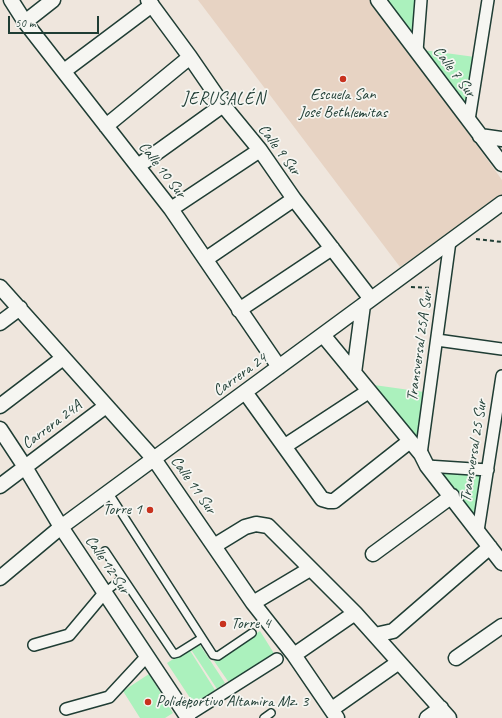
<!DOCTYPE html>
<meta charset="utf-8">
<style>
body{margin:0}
#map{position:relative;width:502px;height:718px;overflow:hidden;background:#efe6dd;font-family:Caveat,sans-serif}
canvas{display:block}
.scale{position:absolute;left:8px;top:16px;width:91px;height:18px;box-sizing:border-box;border:2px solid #1f3d34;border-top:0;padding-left:5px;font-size:12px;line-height:14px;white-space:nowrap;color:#1f3d34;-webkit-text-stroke:3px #f6f6f2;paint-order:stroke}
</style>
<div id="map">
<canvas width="502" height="718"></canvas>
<div class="scale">50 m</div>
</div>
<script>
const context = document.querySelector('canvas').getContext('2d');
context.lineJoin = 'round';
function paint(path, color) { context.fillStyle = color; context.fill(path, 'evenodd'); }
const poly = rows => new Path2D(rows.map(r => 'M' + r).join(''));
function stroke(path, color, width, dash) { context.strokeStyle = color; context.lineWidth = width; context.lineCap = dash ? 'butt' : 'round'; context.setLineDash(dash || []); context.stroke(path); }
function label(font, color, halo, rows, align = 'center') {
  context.font = font + ' Caveat,sans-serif'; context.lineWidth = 3.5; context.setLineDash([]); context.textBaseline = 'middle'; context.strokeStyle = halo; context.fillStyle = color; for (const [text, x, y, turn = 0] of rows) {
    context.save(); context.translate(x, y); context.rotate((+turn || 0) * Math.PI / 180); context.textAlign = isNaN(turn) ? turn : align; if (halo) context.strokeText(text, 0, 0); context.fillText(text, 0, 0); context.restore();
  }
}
paint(poly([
 [198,0,372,0,502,180,502,196,400,267]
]), '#e7d3c3');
paint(poly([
 [385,0,416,0,413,38],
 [423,50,475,57,466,103],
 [374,385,424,392,417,445],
 [432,468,483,473,474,521],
 [260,631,275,655,230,684,214,661],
 [198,642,225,683,217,689,190,648],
 [189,649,215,690,194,704,167,663],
 [149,674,173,713,165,718,140,718,123,691]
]), '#abf1bd');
const service = poly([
 [108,492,213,655,218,656,252,633],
 [105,551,123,578,174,654,178,653,202,638],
 [105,592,123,578],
 [264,718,271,713]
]);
const pedestrian = poly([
 [417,51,421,0],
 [469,120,488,0],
 [437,340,502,349],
 [421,454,450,241],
 [427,466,488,470],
 [478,531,502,376],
 [34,645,69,635,105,592],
 [66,709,109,697,147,656],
 [187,716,277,659]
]);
const minor = poly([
 [11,0,25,22,171,209,279,367],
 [148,0,190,57,223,105,260,150,294,199,371,299],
 [378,0,502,164],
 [25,22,53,0],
 [64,71,152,5],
 [106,126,190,57],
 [480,136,502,139],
 [138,166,223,105],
 [171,209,260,150],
 [206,259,294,199],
 [0,287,154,459,253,603,294,655,337,718],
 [239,310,332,248],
 [0,323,20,308],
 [323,335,421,454,427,466,502,563],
 [354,373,363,305],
 [245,392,322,499,329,501,334,501,410,441],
 [0,406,63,358],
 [0,429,25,467,61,527,188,718],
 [285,446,369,391],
 [0,486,106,406],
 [214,546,245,527,256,524,268,526,355,613,449,718],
 [373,554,452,496],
 [0,578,61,527,502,203],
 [253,603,310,569],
 [375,635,393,631,490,547],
 [294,655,355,613],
 [456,658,502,626],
 [332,709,399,662],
 [427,718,441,708]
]);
stroke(service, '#1f3d34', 10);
stroke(pedestrian, '#1f3d34', 14);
stroke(minor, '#1f3d34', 17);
stroke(poly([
 [476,239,502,242],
 [411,287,432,288]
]), '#1f3d34', 2, [4, 3]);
stroke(service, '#f6f6f2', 7);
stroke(pedestrian, '#f6f6f2', 11);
stroke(minor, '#f6f6f2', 14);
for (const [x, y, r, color] of [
 [343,79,4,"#c8321e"],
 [150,510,4,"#c8321e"],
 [223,624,4,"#c8321e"],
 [148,702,4,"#c8321e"]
]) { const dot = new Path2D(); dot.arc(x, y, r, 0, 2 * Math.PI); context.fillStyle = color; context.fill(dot); stroke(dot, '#f6f6f2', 1.5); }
label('16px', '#1f3d34', '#f6f6f2', [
 ["Calle 7 Sur",454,72,53],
 ["Calle 9 Sur",279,150,53],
 ["Calle 10 Sur",162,170,52],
 ["Transversal 25A Sur",420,346,-82],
 ["Carrera 24",240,375,-36],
 ["Carrera 24A",52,425,-37],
 ["Transversal 25 Sur",474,451,-81],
 ["Calle 11 Sur",193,485,55],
 ["Calle 12 Sur",107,565,56]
]);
label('16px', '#1f3d34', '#f6f6f2', [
 ["Escuela San",343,95,"center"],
 ["José Bethlemitas",343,113,"center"],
 ["Torre 1",142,510,"right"],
 ["Torre 4",231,624],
 ["Polideportivo Altamira Mz. 3",156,702]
], 'left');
context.letterSpacing = '1px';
label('17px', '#1f3d34', '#f6f6f2', [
 ["JERUSALÉN",224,100]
]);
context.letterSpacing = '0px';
</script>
